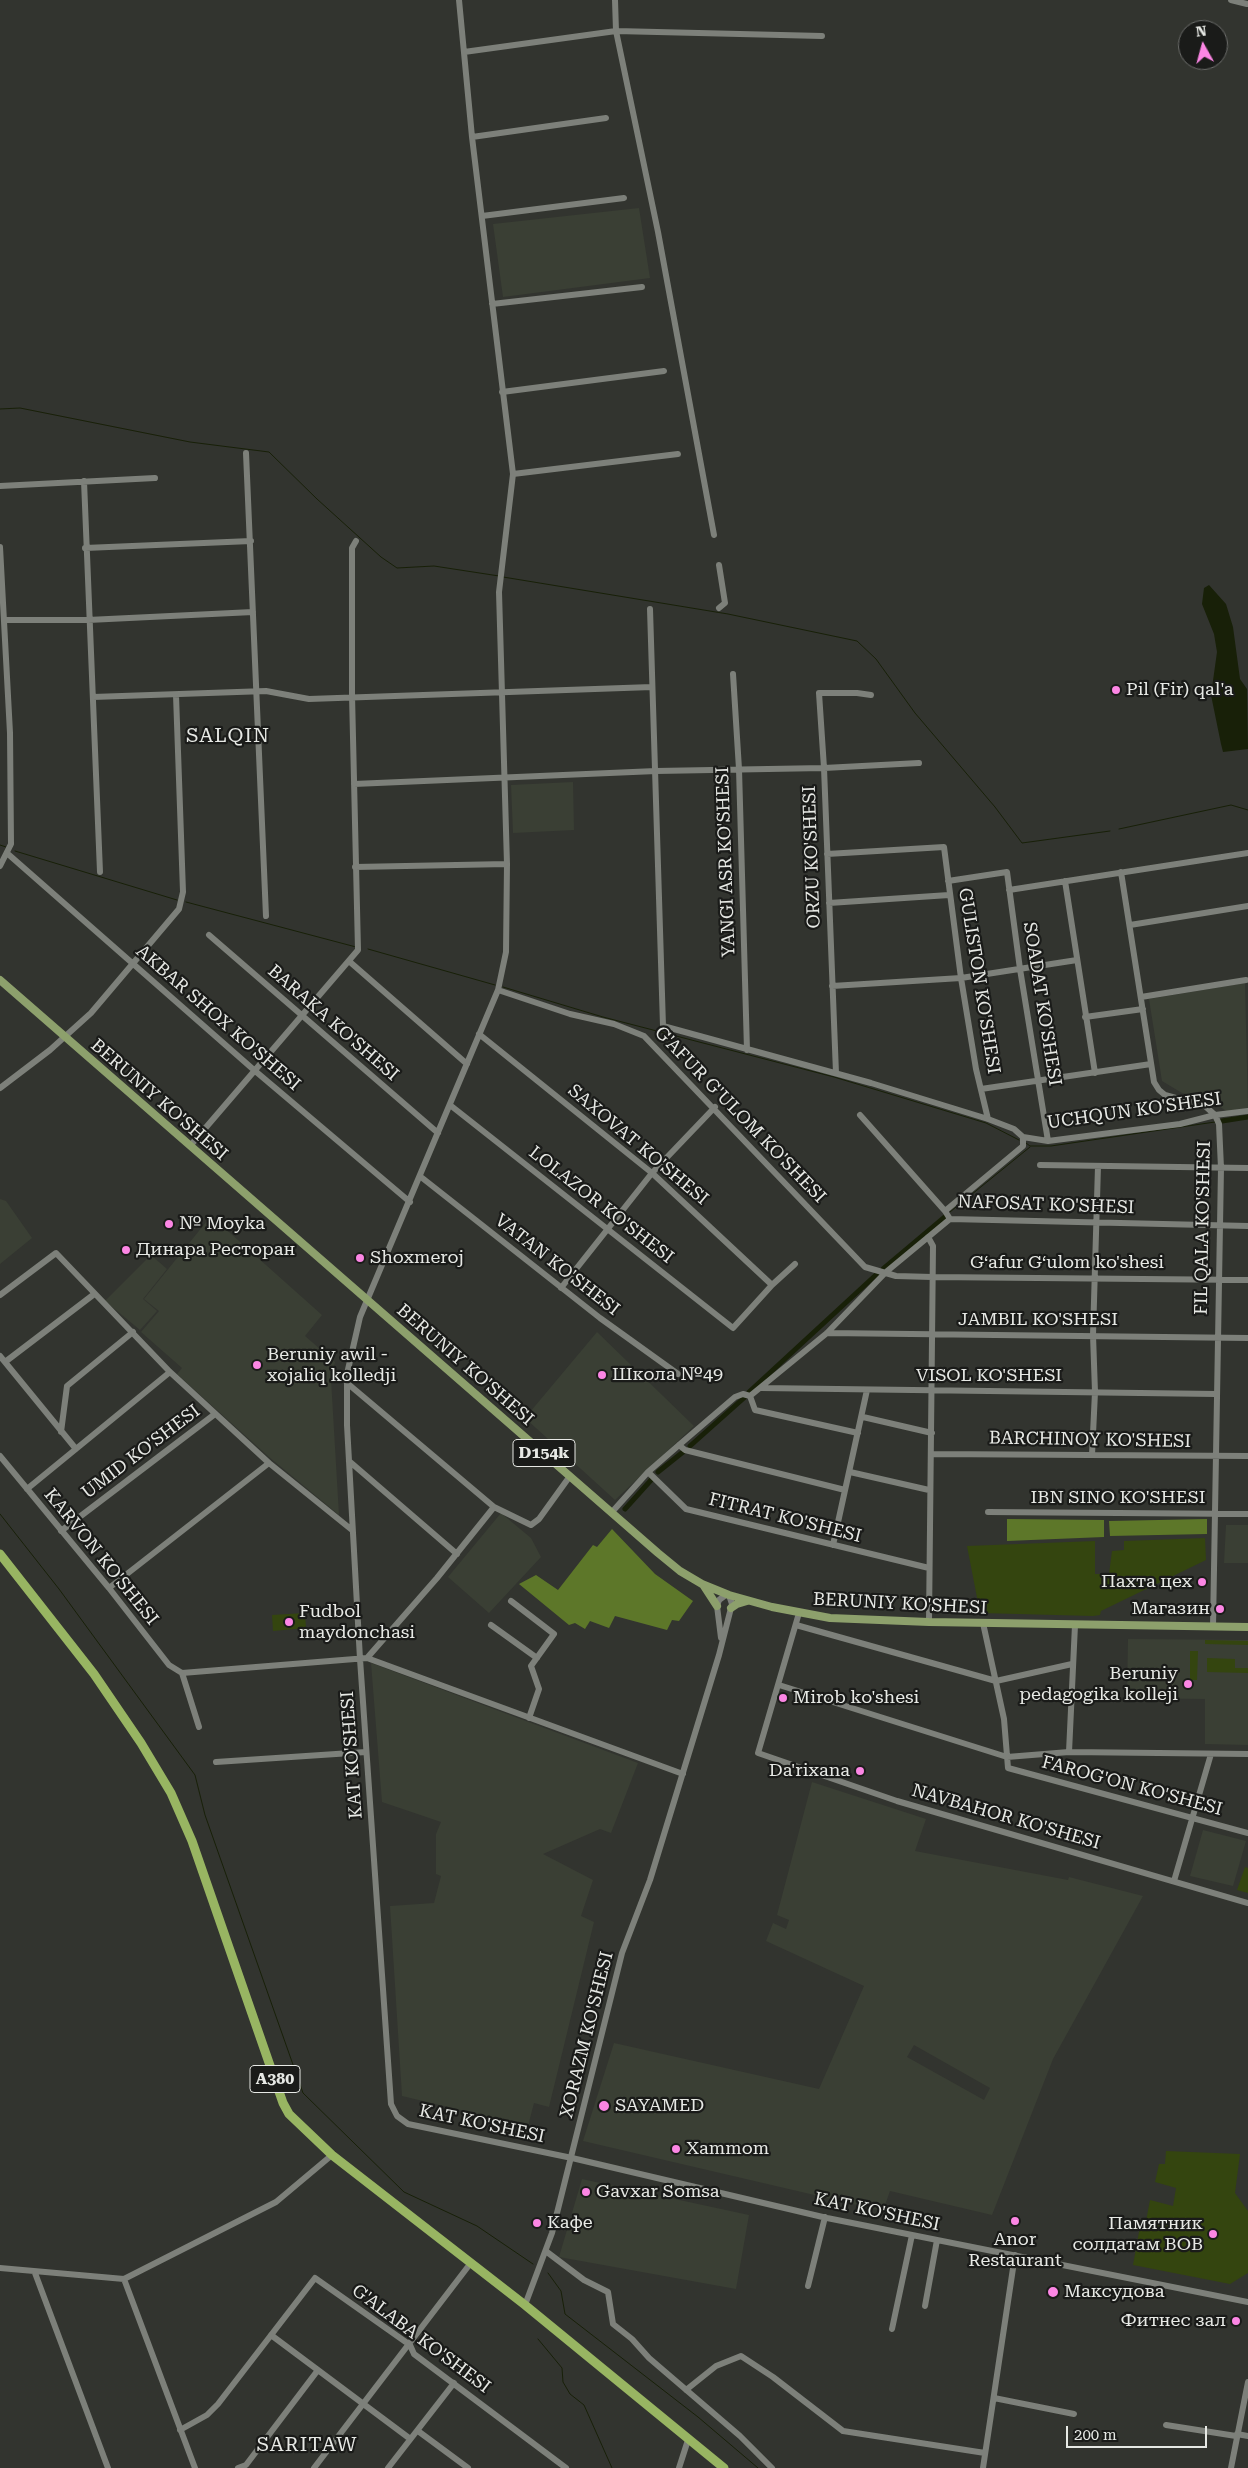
<!DOCTYPE html>
<meta charset="utf-8">
<style>
body{margin:0}
#map{position:relative;width:1248px;height:2468px;overflow:hidden;background:#32342f;font-family:"Roboto Serif",serif}
canvas{display:block}
.north{position:absolute;left:1178px;top:20px;width:50px;height:50px;box-sizing:border-box;background:#1a1b19;border:1px solid #6c6d6b;border-radius:50%;rotate:353deg;font-size:14px;font-weight:700;line-height:20px;text-align:center;color:#e7e9e5}
.north::after{content:'';display:block;margin:auto;width:18px;height:22px;background:#fc86e4;clip-path:polygon(50% 0,100% 100%,50% 72%,0 100%)}
.scale{position:absolute;left:1066px;top:2426px;width:141px;height:22px;box-sizing:border-box;border:2px solid #e7e9e5;border-top:0;padding-left:6px;font-size:15px;line-height:18px;white-space:nowrap;color:#e7e9e5;-webkit-text-stroke:4px #1a1b19;paint-order:stroke}
</style>
<div id="map">
<canvas width="1248" height="2468"></canvas>
<div class="north">N</div>
<div class="scale">200 m</div>
</div>
<script>
const context = document.querySelector('canvas').getContext('2d');
context.lineJoin = 'round';
function paint(path, color) { context.fillStyle = color; context.fill(path, 'evenodd'); }
const poly = rows => new Path2D(rows.map(r => 'M' + r).join(''));
function stroke(path, color, width, dash) { context.strokeStyle = color; context.lineWidth = width; context.lineCap = dash ? 'butt' : 'round'; context.setLineDash(dash || []); context.stroke(path); }
function label(font, color, halo, rows, align = 'center') {
  context.font = font + ' "Roboto Serif",serif'; context.lineWidth = 4.5; context.setLineDash([]); context.textBaseline = 'middle'; context.strokeStyle = halo; context.fillStyle = color; for (const [text, x, y, turn = 0] of rows) {
    context.save(); context.translate(x, y); context.rotate((+turn || 0) * Math.PI / 180); context.textAlign = isNaN(turn) ? turn : align; if (halo) context.strokeText(text, 0, 0); context.fillText(text, 0, 0); context.restore();
  }
}
paint(poly([
 [639,208,650,278,503,297,493,224],
 [573,782,574,830,513,833,511,785],
 [1245,983,1248,1110,1228,1112,1209,1100,1182,1093,1162,1081,1149,999],
 [0,1199,6,1201,32,1238,0,1264],
 [211,1216,322,1315,305,1336,335,1362,331,1379,339,1515,269,1457,177,1374,182,1368,141,1332,159,1311,144,1299],
 [151,1255,167,1269,143,1299,157,1311,140,1330,105,1301],
 [597,1332,694,1426,615,1500,525,1418],
 [501,1513,531,1538,541,1557,489,1613,448,1577],
 [1226,1525,1248,1525,1248,1563,1224,1563],
 [1128,1639,1248,1640,1248,1745,1205,1744,1205,1699,1127,1698],
 [371,1663,638,1763,611,1833,600,1829,543,1854,593,1880,581,1916,594,1922,549,2107,534,2103,528,2126,402,2096,390,1906,434,1903,441,1876,436,1874,436,1834,441,1822,382,1802],
 [812,1782,926,1819,915,1851,1068,1880,1069,1877,1143,1896,1053,2059,992,2215,890,2191,883,2211,583,2141,614,2043,819,2089,864,1986,766,1941,773,1923,786,1929,789,1920,777,1915],
 [914,2045,990,2088,984,2100,907,2057],
 [1203,1830,1246,1841,1233,1886,1190,1876],
 [582,2179,749,2215,736,2289,559,2257]
]), '#3a3f34');
paint(poly([
 [1205,1538,1206,1560,1101,1611,1100,1615,1093,1616,980,1613,967,1546,1095,1541,1095,1574,1109,1574,1112,1551,1124,1550,1124,1541],
 [305,1613,306,1628,273,1631,272,1615],
 [1205,1640,1248,1641,1248,1645,1205,1644],
 [1190,1651,1198,1651,1197,1680,1190,1680],
 [1207,1658,1235,1659,1235,1668,1248,1668,1248,1673,1207,1672],
 [1245,1867,1248,1868,1248,1893,1237,1890],
 [1166,2151,1240,2154,1235,2193,1248,2211,1248,2273,1230,2284,1133,2265,1141,2221,1146,2221,1150,2200,1173,2206,1176,2188,1155,2182,1159,2164,1165,2164]
]), '#34450f');
paint(poly([
 [1007,1519,1104,1520,1104,1537,1007,1541],
 [1207,1519,1207,1534,1110,1536,1109,1521],
 [612,1529,655,1574,693,1601,679,1621,672,1620,667,1630,615,1616,609,1628,590,1621,585,1629,575,1623,569,1625,519,1584,536,1575,558,1590,593,1545,597,1547]
]), '#5d7729');
paint(poly([
 [1209,585,1226,604,1233,627,1240,679,1247,689,1248,749,1223,752,1221,744,1211,695,1217,652,1214,634,1202,604,1204,588]
]), '#182008');
stroke(poly([
 [0,409,20,408,190,442,269,452,317,499,381,557,397,568,434,566,499,576],
 [503,577,728,614,857,641,876,659,915,713,995,807,1022,843,1110,831],
 [1119,829,1231,805,1248,810],
 [0,845,6,847],
 [15,851,177,900],
 [186,902,356,947],
 [368,949,495,985],
 [503,987,603,1017,834,1077,986,1123,1019,1140],
 [1026,1143,1030,1146,1051,1146,1215,1122],
 [950,1212,1030,1147],
 [0,1514,59,1589,195,1775,205,1815,303,2093,404,2192,477,2226,533,2264],
 [548,2273,561,2291,565,2314,698,2417,758,2468],
 [538,2339,562,2368,563,2382,570,2394,584,2405,612,2468]
]), '#182008', 1);
stroke(poly([
 [1222,1121,1248,1117],
 [883,1269,946,1216],
 [749,1392,878,1273],
 [690,1446,745,1397],
 [658,1472,683,1452],
 [625,1509,652,1479]
]), '#182008', 5);
stroke(poly([
 [459,0,472,137,513,474,499,592,507,864,506,952,498,990,360,1317,347,1374,347,1425,360,1659,391,2104,397,2116,408,2124,572,2158,827,2218,1248,2302],
 [615,0,616,31,658,232,714,535],
 [1231,0,1247,4],
 [464,52,616,31,822,36],
 [472,137,606,118],
 [482,216,624,198],
 [492,304,642,287],
 [502,392,664,371],
 [246,453,266,916],
 [513,474,678,454],
 [84,481,100,872],
 [0,486,155,478],
 [0,547,10,733,11,844,0,866],
 [85,548,251,541],
 [719,608,725,603,719,565],
 [650,609,663,1026,871,1083,988,1119,1014,1129,1023,1137,1048,1141,1180,1124,1215,1115,1248,1111],
 [5,620,88,620,253,612],
 [733,674,739,769,747,1050],
 [93,697,266,691,309,699,652,687],
 [354,784,656,771,824,768,919,763],
 [8,854,254,1070,410,1202],
 [827,854,944,847,961,978,976,1069,988,1119],
 [355,867,507,864],
 [1121,872,1154,1082,1159,1090,1165,1095,1205,1106,1215,1115,1219,1124,1221,1168,1213,1627],
 [948,881,1007,872,1020,969,1048,1141],
 [1065,881,1095,1073],
 [1009,890,1248,853],
 [829,903,949,895],
 [1130,925,1248,906],
 [209,935,438,1133],
 [350,962,467,1064],
 [832,986,961,978,1077,960],
 [498,990,570,1014,614,1024,644,1036,865,1267,896,1276,932,1277,1248,1280],
 [1141,997,1246,980],
 [1085,1017,1143,1009],
 [479,1034,652,1173,772,1285],
 [836,1073,824,768,819,693,857,693,871,695],
 [0,1088,50,1050,91,1013,179,909,183,892,176,695],
 [981,1089,1151,1064],
 [450,1105,733,1328,772,1285,795,1264],
 [860,1115,945,1211,950,1219],
 [190,1146,358,950,352,695,352,548,356,541],
 [1040,1165,1248,1168],
 [421,1177,600,1318,678,1374],
 [945,1211,1023,1146,1023,1137],
 [950,1219,1248,1226],
 [928,1237,933,1246,929,1622],
 [561,1288,652,1173,715,1107],
 [0,1295,56,1253,170,1372,269,1463,352,1530],
 [827,1333,1248,1338],
 [0,1356,76,1449],
 [5,1362,93,1295],
 [347,1383,494,1507,531,1525,539,1519,570,1476],
 [761,1388,1216,1394],
 [750,1396,755,1410,858,1433],
 [863,1417,932,1433],
 [61,1432,67,1386,133,1332],
 [679,1445,685,1450,845,1490],
 [931,1454,1248,1456],
 [1092,1455,1095,1392,1093,1335,1098,1166],
 [0,1456,109,1588,169,1665,182,1673],
 [349,1461,457,1554],
 [648,1472,686,1509,929,1568],
 [850,1472,929,1490],
 [27,1489,170,1372],
 [612,1512,648,1472,679,1445,735,1397,743,1394,750,1396,827,1333,886,1272,950,1219],
 [988,1512,1248,1514],
 [61,1531,215,1414],
 [833,1545,867,1390],
 [109,1588,269,1463],
 [511,1601,554,1634,531,1666,539,1689,529,1718],
 [799,1613,758,1753,897,1801,1248,1903],
 [983,1623,1004,1719,1008,1768,1248,1833],
 [491,1625,537,1658],
 [796,1625,996,1681,1072,1664],
 [721,1638,717,1606,719,1600,727,1594],
 [367,1658,437,1578,494,1507],
 [182,1673,367,1658,683,1774],
 [182,1673,199,1727],
 [779,1685,1007,1757,1069,1752,1248,1754],
 [1069,1752,1075,1625],
 [216,1762,366,1752],
 [1174,1881,1211,1754],
 [547,2252,584,2280,608,2292,613,2324,632,2339,649,2358,740,2436,772,2468],
 [0,2268,124,2279,276,2202,332,2155],
 [35,2273,108,2468],
 [124,2279,195,2468],
 [808,2286,825,2217],
 [525,2305,552,2233,622,1953,650,1880,719,1655,732,1604,729,1595],
 [925,2306,937,2240],
 [892,2329,912,2235],
 [271,2335,409,2438],
 [686,2390,716,2366,741,2356,773,2377,843,2431,985,2453],
 [994,2398,1074,2414],
 [1166,2425,1236,2436],
 [180,2430,207,2415,218,2404,315,2278,410,2345,414,2354,566,2468],
 [418,2431,468,2468],
 [1237,2434,1248,2436],
 [238,2468,246,2465,318,2370],
 [314,2468,470,2264],
 [388,2468,454,2383],
 [679,2468,688,2440],
 [983,2468,1015,2255],
 [1231,2468,1248,2382]
]), '#7d807a', 6);
stroke(poly([
 [0,980,658,1553,680,1571,702,1584,729,1595,772,1607,830,1618,929,1622,1248,1627],
 [704,1586,717,1606],
 [731,1608,737,1604,747,1601]
]), '#8da06c', 8);
stroke(poly([
 [0,1554,94,1674,141,1743,171,1793,192,1841,283,2103,289,2114,332,2155,525,2305,724,2468]
]), '#98b562', 9);
for (const [x, y, r, color] of [
 [1116,690,5,"#fc86e4"],
 [169,1224,5,"#fc86e4"],
 [126,1250,5,"#fc86e4"],
 [360,1258,5,"#fc86e4"],
 [257,1365,5,"#fc86e4"],
 [602,1375,5,"#fc86e4"],
 [1202,1582,5,"#fc86e4"],
 [1220,1609,5,"#fc86e4"],
 [289,1622,5,"#fc86e4"],
 [1188,1684,5,"#fc86e4"],
 [783,1698,5,"#fc86e4"],
 [860,1771,5,"#fc86e4"],
 [604,2106,6,"#fc86e4"],
 [676,2149,5,"#fc86e4"],
 [586,2192,5,"#fc86e4"],
 [1015,2221,5,"#fc86e4"],
 [537,2223,5,"#fc86e4"],
 [1213,2234,5,"#fc86e4"],
 [1053,2292,6,"#fc86e4"],
 [1236,2321,5,"#fc86e4"]
]) { const dot = new Path2D(); dot.arc(x, y, r, 0, 2 * Math.PI); context.fillStyle = color; context.fill(dot); stroke(dot, '#1a1b19', 2); }
for (const [x, y, w] of [
 [544,1453,62],
 [275,2079,50]
]) { const box = new Path2D(); box.roundRect(x - w / 2, y - 13.5, w, 27, 4); context.fillStyle = '#1a1b19'; context.fill(box); stroke(box, '#e7e9e5', 1); }
label('bold 16px', '#e7e9e5', null, [
 ["D154k",544,1453],
 ["A380",275,2079]
]);
label('18px', '#e7e9e5', '#1a1b19', [
 ["Pil (Fir) qal'a",1126,690],
 ["№ Moyka",179,1224],
 ["Динара Ресторан",136,1250],
 ["Shoxmeroj",370,1258],
 ["Beruniy awil -",267,1355],
 ["xojaliq kolledji",267,1376],
 ["Школа №49",612,1375],
 ["Пахта цех",1192,1582,"right"],
 ["Магазин",1210,1609,"right"],
 ["Fudbol",299,1612],
 ["maydonchasi",299,1633],
 ["Beruniy",1178,1674,"right"],
 ["pedagogika kolleji",1178,1695,"right"],
 ["Mirob ko'shesi",793,1698],
 ["Da'rixana",850,1771,"right"],
 ["SAYAMED",615,2106],
 ["Xammom",686,2149],
 ["Gavxar Somsa",596,2192],
 ["Кафе",547,2223],
 ["Памятник",1203,2224,"right"],
 ["солдатам ВОВ",1203,2245,"right"],
 ["Anor",1015,2240,"center"],
 ["Restaurant",1015,2261,"center"],
 ["Максудова",1064,2292],
 ["Фитнес зал",1226,2321,"right"]
], 'left');
label('18px', '#e7e9e5', '#1a1b19', [
 ["ORZU KO'SHESI",812,857,-92],
 ["YANGI ASR KO'SHESI",726,862,-92],
 ["GULISTON KO'SHESI",979,981,81],
 ["SOADAT KO'SHESI",1042,1004,81],
 ["AKBAR SHOX KO'SHESI",218,1018,41],
 ["BARAKA KO'SHESI",333,1023,41],
 ["BERUNIY KO'SHESI",159,1100,41],
 ["UCHQUN KO'SHESI",1134,1111,-8],
 ["G'AFUR G'ULOM KO'SHESI",740,1115,46],
 ["SAXOVAT KO'SHESI",638,1145,40],
 ["LOLAZOR KO'SHESI",601,1205,38],
 ["NAFOSAT KO'SHESI",1046,1205,2],
 ["FIL QALA KO'SHESI",1203,1228,-89],
 ["Gʻafur Gʻulom ko'shesi",1067,1263],
 ["VATAN KO'SHESI",557,1265,38],
 ["JAMBIL KO'SHESI",1038,1320],
 ["BERUNIY KO'SHESI",465,1365,41],
 ["VISOL KO'SHESI",989,1376],
 ["BARCHINOY KO'SHESI",1090,1440,1],
 ["UMID KO'SHESI",141,1452,-37],
 ["IBN SINO KO'SHESI",1118,1498],
 ["FITRAT KO'SHESI",785,1518,14],
 ["KARVON KO'SHESI",101,1557,51],
 ["BERUNIY KO'SHESI",900,1604,3],
 ["KAT KO'SHESI",352,1755,-94],
 ["FAROG'ON KO'SHESI",1132,1786,15],
 ["NAVBAHOR KO'SHESI",1006,1817,16],
 ["XORAZM KO'SHESI",587,2035,-76],
 ["KAT KO'SHESI",482,2124,12],
 ["KAT KO'SHESI",877,2212,12],
 ["G'ALABA KO'SHESI",421,2339,37]
]);
context.letterSpacing = '1px';
label('20px', '#e7e9e5', '#1a1b19', [
 ["SALQIN",228,736],
 ["SARITAW",307,2445]
]);
context.letterSpacing = '0px';
</script>
